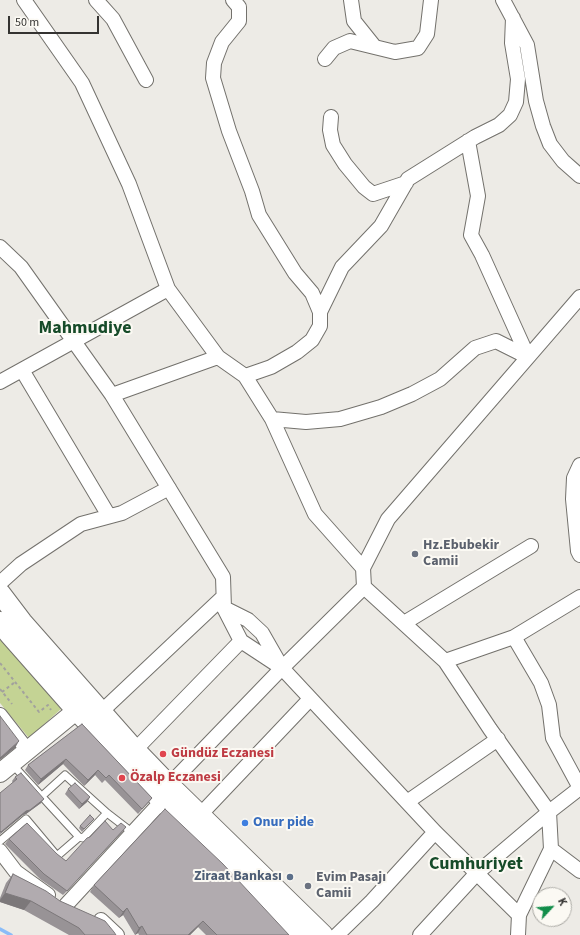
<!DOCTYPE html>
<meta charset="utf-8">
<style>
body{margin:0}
#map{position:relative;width:580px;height:935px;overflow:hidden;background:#edebe6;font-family:"Source Sans 3",sans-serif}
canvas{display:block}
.north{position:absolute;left:532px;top:887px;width:40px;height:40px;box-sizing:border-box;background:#fbf9f3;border:1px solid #abaaa5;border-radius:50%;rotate:64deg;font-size:11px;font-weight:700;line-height:16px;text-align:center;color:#343331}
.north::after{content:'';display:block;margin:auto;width:14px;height:18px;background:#118d49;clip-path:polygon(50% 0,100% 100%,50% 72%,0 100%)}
.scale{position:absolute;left:8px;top:16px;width:91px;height:18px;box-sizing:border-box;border:2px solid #343331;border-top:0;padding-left:5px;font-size:12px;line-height:14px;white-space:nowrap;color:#343331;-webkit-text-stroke:3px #fbf9f3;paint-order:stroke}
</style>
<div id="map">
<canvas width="580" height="935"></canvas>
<div class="north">K</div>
<div class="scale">50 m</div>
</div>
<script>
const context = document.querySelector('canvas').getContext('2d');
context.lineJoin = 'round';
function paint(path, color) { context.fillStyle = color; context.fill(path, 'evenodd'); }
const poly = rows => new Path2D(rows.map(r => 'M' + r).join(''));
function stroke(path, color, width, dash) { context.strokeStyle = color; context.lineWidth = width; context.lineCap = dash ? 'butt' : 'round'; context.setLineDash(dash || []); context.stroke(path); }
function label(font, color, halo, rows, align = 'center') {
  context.font = font + ' "Source Sans 3",sans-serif'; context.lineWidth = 4; context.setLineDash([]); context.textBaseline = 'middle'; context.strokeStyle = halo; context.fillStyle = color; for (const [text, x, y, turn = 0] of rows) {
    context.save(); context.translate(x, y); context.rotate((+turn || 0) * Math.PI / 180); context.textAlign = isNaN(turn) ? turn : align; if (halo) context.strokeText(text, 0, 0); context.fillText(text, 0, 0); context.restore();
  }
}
paint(poly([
 [0,638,61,709,29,738,0,703]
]), '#c4d394');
stroke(poly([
 [0,929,11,935]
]), '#8abcf8', 3.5);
const service = poly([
 [42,796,65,775,107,813,133,833],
 [79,837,83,838,107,813],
 [0,841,26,819,57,856,79,837,12,764]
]);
const minor = poly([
 [24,0,82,83,129,184,168,289,218,357,245,376,272,419,315,514,363,568,364,587,445,661,490,729,549,812,551,849,519,915,518,935],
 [96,0,113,19,146,80],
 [233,0,239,7,239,21,222,42,214,63,213,78,229,131,252,191,259,215,295,273,312,293,320,312],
 [351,0,354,21,374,46],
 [503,0,527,45,536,101,543,126,550,144,563,161,580,176],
 [325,59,334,48,350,41,395,52,418,48,427,34,431,0],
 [331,117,330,130,333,145,345,164,364,187,373,194,406,183],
 [0,247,21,267,112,395,223,577,224,608,241,641,282,668],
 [22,370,109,516],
 [245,376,271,367,297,352,312,340,320,326,320,312,342,267,381,226,408,179,475,137,499,125,510,115,516,102,518,79,512,43,513,18],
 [0,382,168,289],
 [112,395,218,357],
 [272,419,306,422,340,419,381,407,412,394,440,379,475,348,496,341,528,357,482,255,471,235,478,196,468,141],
 [580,465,574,478,573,499,578,551,580,555],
 [363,568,388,519,580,297],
 [0,583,21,564,81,524,122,513,169,488],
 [224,608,248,620,262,633,282,668,435,832,519,915],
 [404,623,531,546],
 [514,637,541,683,549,705,553,738,580,788],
 [445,661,514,637,580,597],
 [102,711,223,597],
 [0,715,28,751],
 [135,750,241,641],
 [169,785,282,668,364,587],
 [407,802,498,739],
 [200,815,310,699],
 [551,849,580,871],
 [0,851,16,872,48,895],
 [66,905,162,801],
 [101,920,117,935],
 [337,935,372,901,435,832],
 [420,935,476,874,549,812,580,788]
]);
const tertiary = poly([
 [0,773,88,701]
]);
const secondary = poly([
 [0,593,22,622,135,750,161,777,323,935],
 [0,622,10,635,77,711,162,801,303,935]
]);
stroke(service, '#73716c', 9);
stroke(minor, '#73716c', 16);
stroke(tertiary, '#73716c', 20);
stroke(secondary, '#73716c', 22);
stroke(poly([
 [0,663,39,712,48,705,51,710],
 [0,689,12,704],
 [2,692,15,682]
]), '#a2a19d', 2, [3, 3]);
stroke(service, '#fff', 7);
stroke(minor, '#fff', 14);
stroke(tertiary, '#fff', 18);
stroke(secondary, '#fff', 20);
paint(poly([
 [82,724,152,798,148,803,138,814,105,780,102,783,95,775,84,786,63,764,38,785,25,770,28,765],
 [15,777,41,803,26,814,23,815,0,834,0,793,13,783,12,781],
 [68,789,90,797,87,802,79,809,65,794],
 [92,821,82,832,79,828,80,826],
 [126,827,122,832,63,895,40,879,5,844,9,839,57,854,66,861,113,830],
 [13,874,60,901,116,935,69,935,24,910,0,902,0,898,6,883],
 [94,885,289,935,206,935,198,927,190,935,139,935,138,933,135,935,123,915,119,918,90,892]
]), '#989396');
paint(poly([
 [19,741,15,748,0,760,0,758],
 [66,759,63,764,38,785,41,779],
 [98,770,95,775,84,786,88,780],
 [90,797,87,802,79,809,82,804],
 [44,799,41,803,26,814,23,815,0,834,1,832,26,811],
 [126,827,122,832,63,895,67,891],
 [5,893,31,901,24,910,0,902,0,900],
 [127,908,123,915,119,918,123,912],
 [203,921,198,927,190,935,188,935],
 [142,926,138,933,135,935,139,928]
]), '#7c787a');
const building = poly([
 [0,716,19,741,0,758,0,716],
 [82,724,152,798,142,809,109,775,106,778,98,770,88,780,66,759,41,779,28,765,82,724],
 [21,773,44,799,30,810,26,811,1,832,0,831,0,793,17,779,15,777,21,773],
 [75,783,90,797,82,804,68,789,75,783],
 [165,809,223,864,289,935,217,935,203,921,188,935,147,935,142,926,139,928,127,908,123,912,94,885,165,809],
 [90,815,94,819,84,829,80,826,90,815],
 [105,821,113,830,121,823,126,827,67,891,44,874,9,839,27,823,57,854,66,861,87,838,90,837,105,821],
 [13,874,46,891,60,901,105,921,114,932,116,935,85,935,79,928,31,901,5,893,13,874]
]);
paint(building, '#b1abaf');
stroke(building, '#7c787a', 1);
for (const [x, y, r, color] of [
 [415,554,4,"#6b7280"],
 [163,754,4,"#e0444e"],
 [122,778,4,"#e0444e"],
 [245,823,4,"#3f7fe0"],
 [290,877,4,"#5c6f8a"],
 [308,886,4,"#6b7280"]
]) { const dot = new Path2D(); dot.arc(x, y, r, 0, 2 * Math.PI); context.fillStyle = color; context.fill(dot); stroke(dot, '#fbf9f3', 1.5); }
label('bold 14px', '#5b616d', '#fbf9f3', [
 ["Hz.Ebubekir",423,546],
 ["Camii",423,562],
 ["Evim Pasajı",316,878],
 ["Camii",316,894]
], 'left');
label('bold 14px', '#be3a42', '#fbf9f3', [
 ["Gündüz Eczanesi",171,754],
 ["Özalp Eczanesi",130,778]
], 'left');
label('bold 14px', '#366cbe', '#fbf9f3', [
 ["Onur pide",253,823]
], 'left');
label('bold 14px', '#4e5e75', '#fbf9f3', [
 ["Ziraat Bankası",282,877]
], 'right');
label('bold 18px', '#164b29', '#fbf9f3', [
 ["Mahmudiye",85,329],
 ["Cumhuriyet",476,865]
]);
</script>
